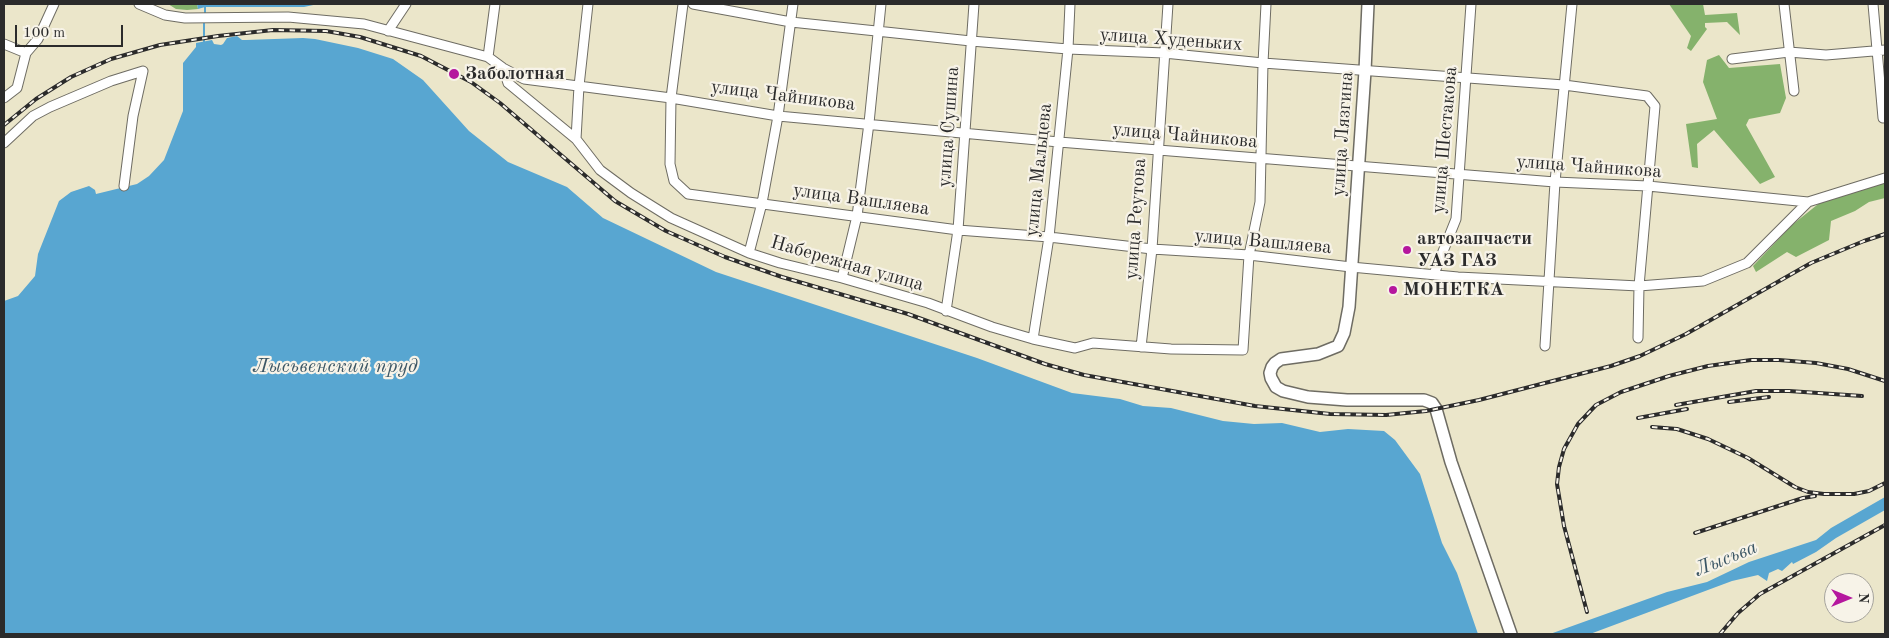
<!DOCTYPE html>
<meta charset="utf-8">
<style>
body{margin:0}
#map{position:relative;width:1889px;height:638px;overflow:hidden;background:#ebe6ca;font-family:"Old Standard TT",serif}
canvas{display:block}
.frame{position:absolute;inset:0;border:5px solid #2b2b2b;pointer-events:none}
.north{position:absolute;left:1824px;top:573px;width:50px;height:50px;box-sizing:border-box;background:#f7f3e8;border:1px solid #a5a39c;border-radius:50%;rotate:90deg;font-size:14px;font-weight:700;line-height:20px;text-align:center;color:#2b2b2b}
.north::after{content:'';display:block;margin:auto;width:18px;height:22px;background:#b5179e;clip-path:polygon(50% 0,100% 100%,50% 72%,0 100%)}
.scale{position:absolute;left:15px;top:25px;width:108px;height:22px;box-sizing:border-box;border:2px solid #2b2b2b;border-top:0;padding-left:6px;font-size:15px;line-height:18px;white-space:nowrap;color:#2b2b2b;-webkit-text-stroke:4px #f7f3e8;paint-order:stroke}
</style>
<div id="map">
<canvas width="1889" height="638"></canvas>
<div class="frame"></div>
<div class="north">N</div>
<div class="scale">100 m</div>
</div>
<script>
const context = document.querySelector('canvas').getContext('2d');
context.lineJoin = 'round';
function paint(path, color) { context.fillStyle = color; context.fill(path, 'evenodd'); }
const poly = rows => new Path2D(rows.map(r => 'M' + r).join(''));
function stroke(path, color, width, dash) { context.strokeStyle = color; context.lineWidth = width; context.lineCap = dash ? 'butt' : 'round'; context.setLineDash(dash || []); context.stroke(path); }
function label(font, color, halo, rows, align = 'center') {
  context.font = font + ' "Old Standard TT",serif'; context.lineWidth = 4.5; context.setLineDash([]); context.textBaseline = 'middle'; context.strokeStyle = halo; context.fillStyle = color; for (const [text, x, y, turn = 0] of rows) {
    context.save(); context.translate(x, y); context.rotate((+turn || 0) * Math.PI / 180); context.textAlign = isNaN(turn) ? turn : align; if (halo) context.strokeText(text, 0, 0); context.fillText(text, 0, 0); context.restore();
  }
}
paint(poly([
 [168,4,197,4,198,9,187,10,176,9],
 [1669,4,1703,4,1705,15,1737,13,1740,35,1727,22,1705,23,1705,27,1707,29,1691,51,1687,48,1691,36],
 [1719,55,1729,68,1780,64,1786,98,1780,113,1749,119,1746,125,1775,177,1760,184,1714,130,1697,144,1698,168,1692,167,1686,124,1717,119,1703,82,1707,60],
 [1885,182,1885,198,1869,202,1855,211,1831,221,1829,240,1796,257,1787,252,1756,272,1753,266,1792,225,1822,201]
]), '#85b26c');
paint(poly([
 [197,4,318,4,304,7,205,7,198,9],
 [237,36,242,40,246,40,303,38,315,39,358,48,393,59,423,80,469,131,508,162,567,187,603,218,716,272,977,358,1072,393,1120,399,1143,406,1171,408,1223,421,1254,424,1282,423,1320,432,1348,429,1384,431,1395,440,1420,474,1442,543,1457,573,1478,634,4,634,4,301,18,296,35,276,38,254,59,201,71,192,89,186,95,190,96,194,137,184,149,176,164,160,183,111,183,63,196,47,196,43,212,40,214,44,221,45,223,44,227,38],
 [1885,497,1885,510,1836,538,1816,552,1793,564,1792,562,1782,571,1778,569,1769,573,1767,581,1758,575,1732,581,1590,634,1550,634,1667,592,1707,582,1749,562,1816,540,1831,528]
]), '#58a6d1');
stroke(poly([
 [205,14,205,4],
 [204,44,204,21]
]), '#58a6d1', 2);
const minor = poly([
 [139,4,165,15,185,18,288,17,364,24,488,57,503,68,524,79,671,98,778,116,1059,142,1555,182,1648,186,1808,202,1885,178],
 [683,4,671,98,670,164,674,181,688,194,958,230,1049,237,1152,249,1249,255,1351,267,1458,277,1639,286,1703,281,1747,263,1808,202],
 [693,4,791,22,971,41,1068,49,1164,53,1263,63,1564,85,1647,96,1655,106,1639,286,1638,338],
 [1784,4,1794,91],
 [1873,4,1883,118],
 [388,31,406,4],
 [4,44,26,53],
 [488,57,495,4],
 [1732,59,1789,52,1826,55,1885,50],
 [503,68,508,83,576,139,600,170,631,193,671,218,749,253,780,263,842,278,928,303,992,327,1033,339,1075,348,1093,343,1171,349,1243,350,1249,255,1260,202,1263,63,1266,4],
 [4,98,17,88,26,53,38,39,54,4],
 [576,139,579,86,588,4],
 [4,143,33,116,50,107,111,81,143,71,133,116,124,186],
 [749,253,762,203,778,116,793,4],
 [1434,274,1456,219,1471,4],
 [842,278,857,216,869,123,881,4],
 [946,311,958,230,974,4],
 [1033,339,1049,237,1068,49,1070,4],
 [1545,346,1555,182,1572,4],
 [1141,347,1152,249,1168,4]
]);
const major = poly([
 [1368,4,1365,71,1349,307,1344,333,1338,346,1318,354,1281,359,1275,363,1272,367,1270,373,1271,378,1276,387,1283,391,1308,397,1347,400,1424,400,1432,403,1436,409,1451,462,1511,634]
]);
stroke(minor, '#6e6c63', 11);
stroke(major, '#6e6c63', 14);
stroke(minor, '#fff', 9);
stroke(major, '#fff', 11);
const rail = poly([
 [4,125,36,99,71,77,111,59,160,45,218,36,273,30,326,31,360,37,421,56,471,82,500,103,615,201,666,231,725,257,782,277,908,314,1045,364,1084,375,1255,406,1330,414,1386,415,1426,411,1479,400,1611,366,1640,356,1686,334,1811,263,1864,241,1885,234],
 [1729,402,1769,397],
 [1676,405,1756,391,1789,391,1862,396],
 [1638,418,1687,409],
 [1652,427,1677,429,1708,439,1748,458,1795,487,1808,492,1824,494,1854,494,1869,491,1885,483],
 [1695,533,1803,498,1815,496],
 [1587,612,1564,526,1557,484,1559,467,1564,449,1578,424,1596,405,1621,392,1669,376,1708,366,1751,360,1779,360,1816,363,1848,369,1885,381],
 [1720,634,1738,613,1760,594,1885,525]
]);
stroke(rail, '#2b2b2b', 4);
stroke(rail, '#f7f3e8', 2, [5.5]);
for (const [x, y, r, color] of [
 [454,74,6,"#b5179e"],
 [1407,250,5,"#b5179e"],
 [1393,290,5,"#b5179e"]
]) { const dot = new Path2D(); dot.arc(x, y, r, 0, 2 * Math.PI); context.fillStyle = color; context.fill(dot); stroke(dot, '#f7f3e8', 2); }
label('19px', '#2b2b2b', '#f7f3e8', [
 ["улица Худеньких",1171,40,4],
 ["улица Чайникова",783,96,7],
 ["улица Сушина",949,127,-86],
 ["улица Лязгина",1343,134,-86],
 ["улица Чайникова",1185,136,5],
 ["улица Шестакова",1445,140,-85],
 ["улица Чайникова",1589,167,4],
 ["улица Мальцева",1039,170,-84],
 ["улица Вашляева",861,200,8],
 ["улица Реутова",1136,219,-86],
 ["улица Вашляева",1263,242,5],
 ["Набережная улица",847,264,16]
]);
label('bold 19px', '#2b2b2b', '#f7f3e8', [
 ["Заболотная",465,74],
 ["автозапчасти",1417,239],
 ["УАЗ ГАЗ",1417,261],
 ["МОНЕТКА",1403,290]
], 'left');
label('italic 20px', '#3b5665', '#f7f3e8', [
 ["Лысьвенский пруд",335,367],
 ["Лысьва",1726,559,-22]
]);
</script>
